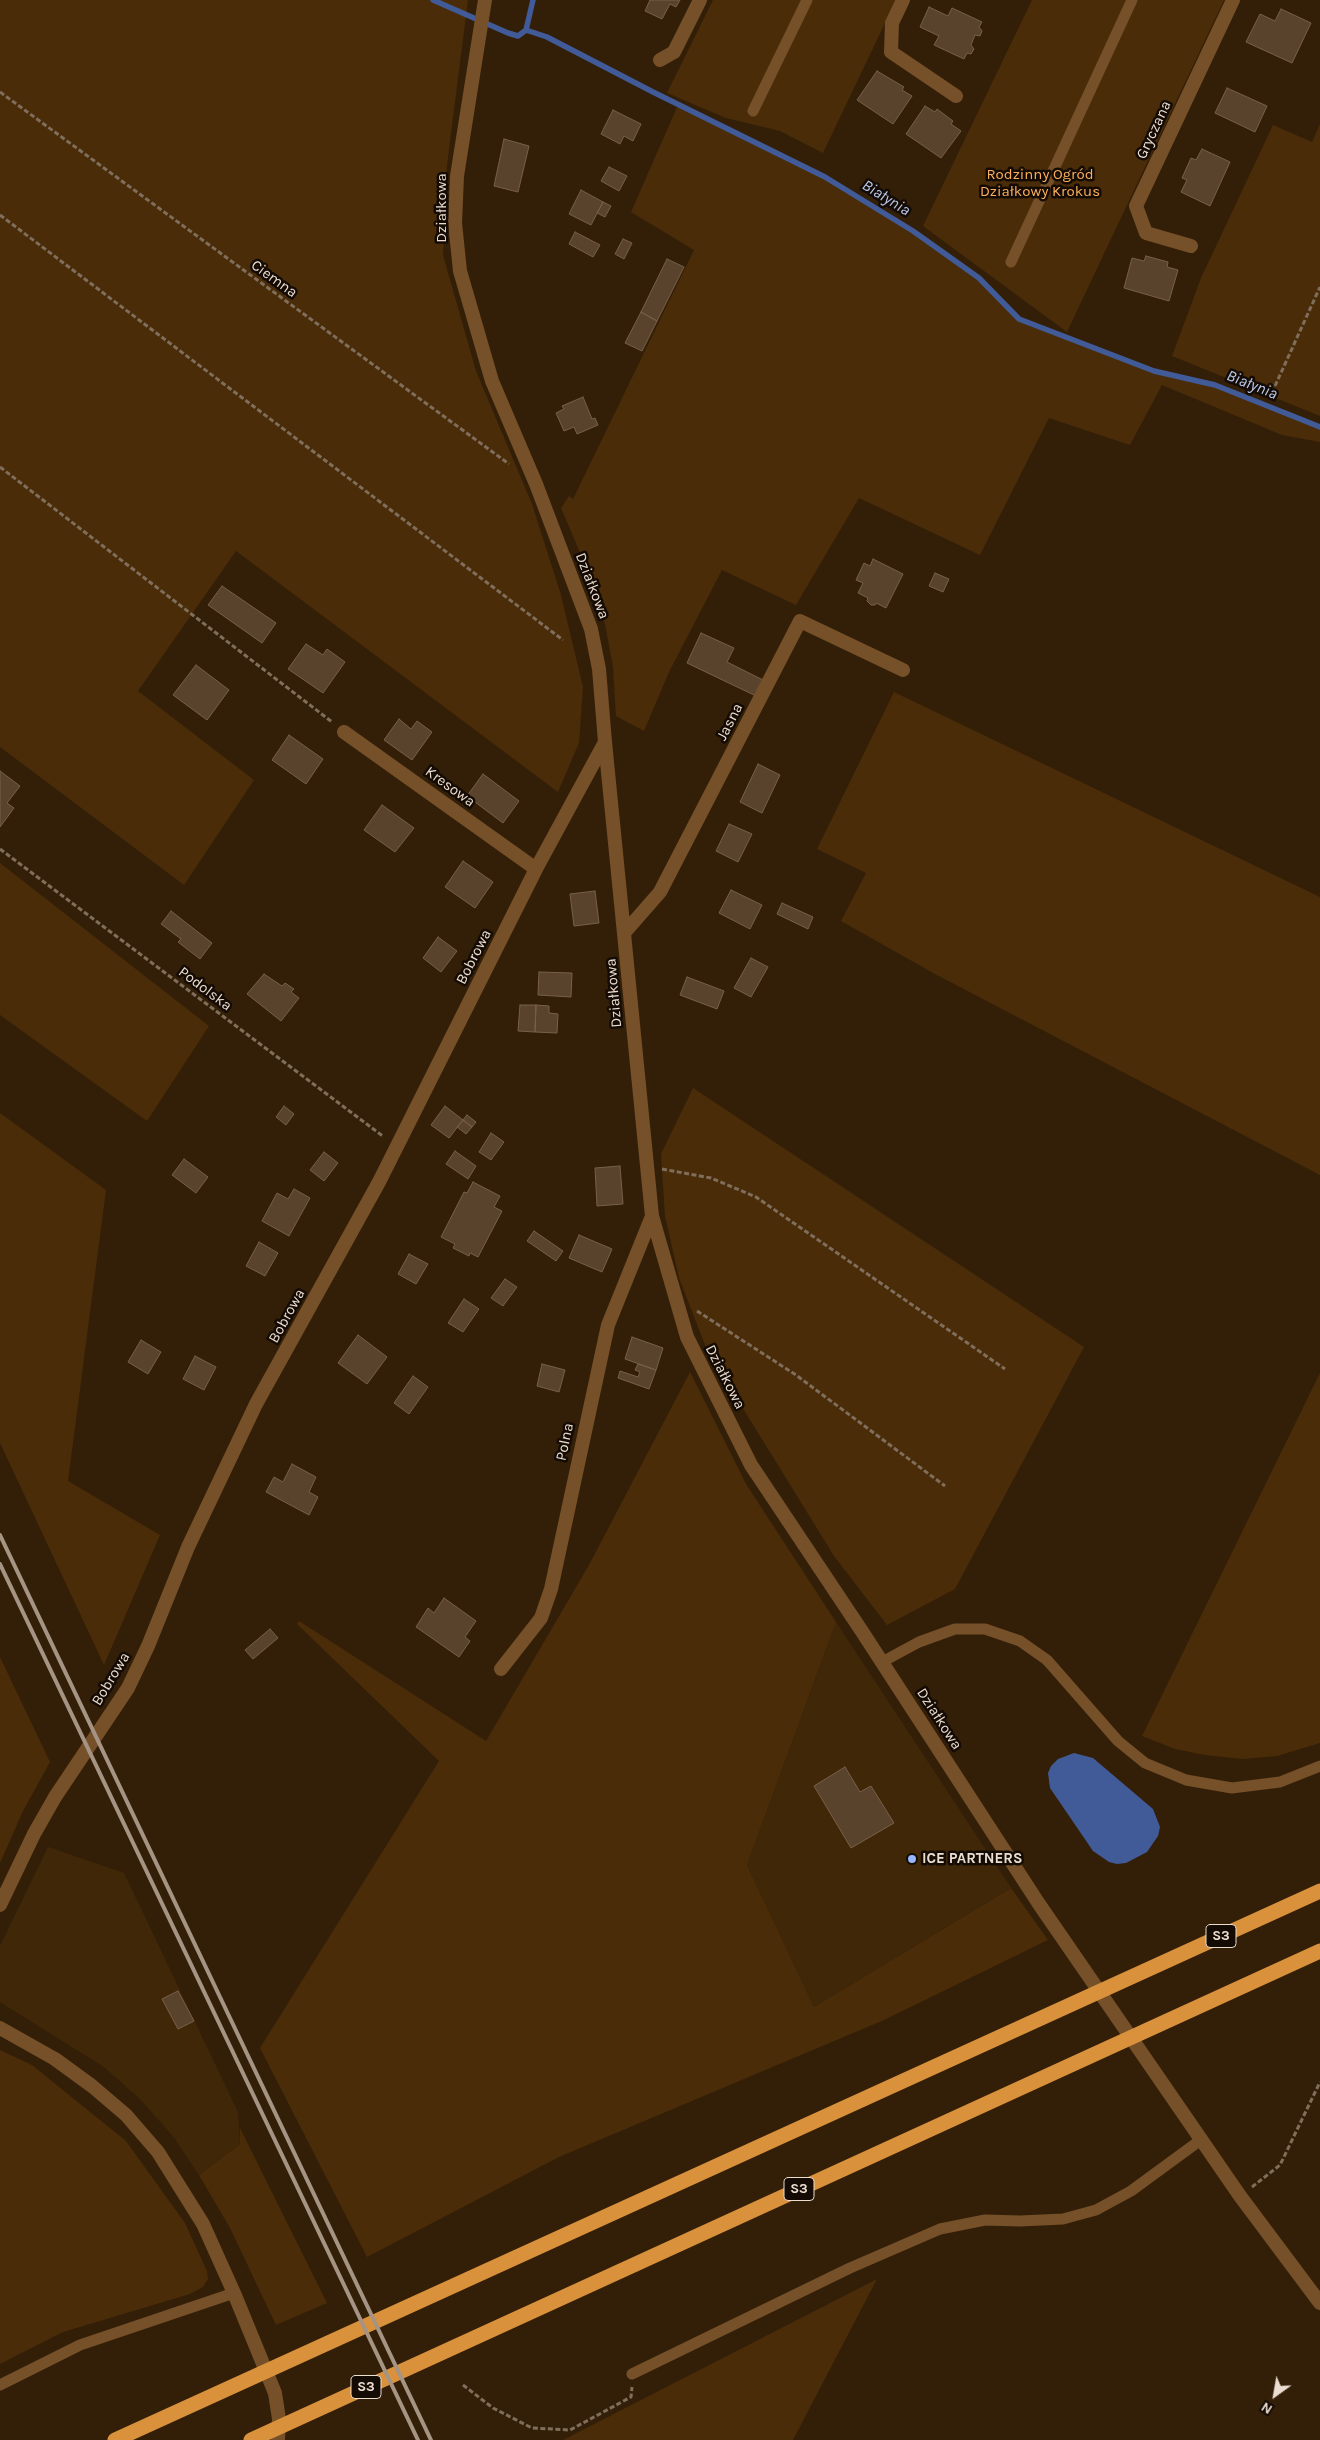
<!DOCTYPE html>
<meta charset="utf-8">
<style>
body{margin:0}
#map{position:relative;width:1320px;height:2440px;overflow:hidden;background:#331f08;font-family:Karla,sans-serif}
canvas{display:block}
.north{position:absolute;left:1250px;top:2370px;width:50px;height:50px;-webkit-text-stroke:4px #140b04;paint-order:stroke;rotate:212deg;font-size:14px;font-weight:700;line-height:20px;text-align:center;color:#ebddd0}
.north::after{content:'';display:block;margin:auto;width:18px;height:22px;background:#ebddd0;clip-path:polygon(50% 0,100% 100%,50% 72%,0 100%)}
</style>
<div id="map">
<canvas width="1320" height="2440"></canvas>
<div class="north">N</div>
</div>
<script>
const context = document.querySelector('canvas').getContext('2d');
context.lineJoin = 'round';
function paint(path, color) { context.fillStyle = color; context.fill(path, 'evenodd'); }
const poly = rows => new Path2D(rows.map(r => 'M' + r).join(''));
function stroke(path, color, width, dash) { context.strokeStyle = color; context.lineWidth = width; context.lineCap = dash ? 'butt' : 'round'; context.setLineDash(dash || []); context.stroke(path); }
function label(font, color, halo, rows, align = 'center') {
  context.font = font + ' Karla,sans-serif'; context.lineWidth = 5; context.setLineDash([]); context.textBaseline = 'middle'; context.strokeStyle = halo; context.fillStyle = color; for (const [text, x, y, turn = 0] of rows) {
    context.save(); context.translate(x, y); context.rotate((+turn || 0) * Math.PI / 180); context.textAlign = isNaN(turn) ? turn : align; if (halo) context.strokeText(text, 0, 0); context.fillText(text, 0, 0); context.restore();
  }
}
paint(poly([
 [836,1622,1011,1888,814,2007,747,1865],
 [48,1847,124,1873,238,2112,240,2144,199,2175,175,2139,141,2100,104,2067,0,2002,0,1946]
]), '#402708');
paint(poly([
 [0,0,468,0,447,165,443,255,476,371,532,504,561,595,583,687,579,743,558,792,236,551,138,691,254,780,184,885,0,747],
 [713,0,896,0,823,153,780,131,726,118,667,93],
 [1032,0,1224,0,1067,332,923,226],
 [678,105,825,177,913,231,979,278,1019,319,1154,371,1215,385,1320,427,1320,442,1282,435,1162,385,1130,445,1049,418,980,555,859,498,796,605,722,570,669,672,644,731,616,716,613,667,605,624,584,562,561,508,569,496,573,499,694,250,631,212],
 [1320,124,1320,416,1172,356,1201,278,1273,125,1312,142],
 [894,692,1320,897,1320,1175,935,974,841,921,866,873,817,849],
 [0,863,209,1026,147,1121,0,1015],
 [693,1088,1084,1347,955,1589,887,1625,834,1556,707,1350,679,1278,665,1216,661,1154],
 [0,1113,106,1190,68,1481,160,1535,104,1665,0,1443],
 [690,1372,746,1484,836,1622,747,1865,814,2007,1011,1888,1048,1940,884,2020,559,2157,367,2257,260,2048,439,1761,297,1624,299,1621,486,1741,589,1565],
 [1320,1373,1320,1743,1277,1756,1243,1759,1205,1755,1175,1749,1142,1736],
 [0,1657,50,1762,23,1811,0,1863],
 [0,2050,32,2065,126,2141,185,2223,207,2271,208,2279,203,2287,190,2294,63,2332,0,2364],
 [240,2128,327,2303,276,2325,230,2228,199,2175,240,2144],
 [877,2279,793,2440,563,2440]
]), '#4a2c08');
paint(poly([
 [1074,1753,1093,1758,1153,1809,1160,1827,1158,1836,1147,1852,1126,1863,1117,1864,1109,1862,1093,1851,1050,1788,1048,1773,1051,1766,1058,1759]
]), '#415b99');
stroke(poly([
 [433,0,508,33,518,36,526,30,547,37,653,92,825,177,913,231,979,278,1019,319,1154,371,1215,385,1320,427],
 [526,30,533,0]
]), '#415b99', 5.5);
const building = poly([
 [650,0,680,0,676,7,670,4,662,19,645,11,650,0],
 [929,7,948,16,952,8,982,22,979,27,982,31,980,36,975,35,971,45,974,49,971,54,967,53,964,59,934,45,939,36,920,27,929,7],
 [1281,9,1311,23,1292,63,1246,42,1260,14,1275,21,1281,9],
 [877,71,904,87,902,90,912,96,893,124,857,100,877,71],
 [1227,88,1267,106,1255,132,1215,113,1227,88],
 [925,106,935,112,937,109,953,121,951,124,961,131,941,158,906,134,925,106],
 [613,110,641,124,633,141,624,136,620,144,601,134,613,110],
 [504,139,529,146,518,192,494,186,504,139],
 [1202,149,1230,162,1210,206,1181,192,1187,180,1182,178,1191,158,1196,160,1202,149],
 [609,167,627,176,619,191,601,181,609,167],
 [581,190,603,202,591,225,569,214,581,190],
 [603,202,611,206,605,217,597,213,603,202],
 [575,232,600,245,593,257,569,244,575,232],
 [623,239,632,243,624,259,615,254,623,239],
 [1146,256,1168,262,1167,267,1178,270,1169,301,1124,288,1132,258,1144,261,1146,256],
 [667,259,684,267,657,321,641,312,667,259],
 [641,312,657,321,642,351,625,343,641,312],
 [583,397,592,419,595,418,598,425,577,434,574,427,564,431,556,413,564,409,562,406,583,397],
 [873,559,903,574,886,608,876,603,875,605,871,605,867,601,868,598,858,593,863,583,856,580,864,563,870,566,873,559],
 [935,573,949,579,943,592,929,586,935,573],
 [222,586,276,623,262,643,208,605,222,586],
 [701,633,734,648,727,662,763,680,756,696,687,663,701,633],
 [306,644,323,655,327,649,345,662,323,693,288,669,306,644],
 [196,665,229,690,207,720,173,695,196,665],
 [399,719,411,729,417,721,432,732,412,760,384,740,399,719],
 [289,735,323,759,306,784,272,760,289,735],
 [758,764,780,775,762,813,740,802,758,764],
 [0,771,20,786,7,803,14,808,0,827,0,771],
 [483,774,519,801,503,823,467,796,483,774],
 [382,805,414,828,395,852,364,830,382,805],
 [729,824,752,834,738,862,716,851,729,824],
 [463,861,493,882,475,908,445,887,463,861],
 [731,890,762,905,750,929,719,913,731,890],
 [595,891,599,923,574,926,570,894,595,891],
 [782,903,813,917,808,929,777,914,782,903],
 [171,911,212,943,200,959,178,942,181,939,161,924,171,911],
 [438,937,457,951,441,972,423,958,438,937],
 [751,958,768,967,751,997,734,988,751,958],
 [539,972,572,973,571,997,538,995,539,972],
 [264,974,282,986,285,983,294,989,291,992,299,998,281,1021,247,994,264,974],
 [687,977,724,991,717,1009,680,995,687,977],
 [520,1005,536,1005,535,1032,518,1031,520,1005],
 [536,1005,549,1006,549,1013,558,1014,557,1033,535,1032,536,1005],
 [284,1106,294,1114,286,1125,276,1117,284,1106],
 [445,1106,463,1120,449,1138,431,1125,445,1106],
 [467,1115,476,1122,472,1127,463,1120,467,1115],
 [463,1120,472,1127,466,1134,457,1127,463,1120],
 [491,1133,504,1142,491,1160,479,1152,491,1133],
 [455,1151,476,1166,468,1179,446,1164,455,1151],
 [324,1152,338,1163,324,1181,310,1170,324,1152],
 [184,1159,208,1177,196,1193,172,1175,184,1159],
 [620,1166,623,1204,597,1206,595,1168,620,1166],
 [473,1182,500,1196,494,1207,502,1211,478,1257,470,1253,469,1256,453,1248,455,1244,441,1237,464,1192,467,1193,473,1182],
 [294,1189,310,1198,289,1236,262,1221,277,1193,288,1199,294,1189],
 [534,1231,563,1251,556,1261,527,1241,534,1231],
 [579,1235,612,1249,602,1272,569,1258,579,1235],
 [259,1242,278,1253,265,1276,246,1266,259,1242],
 [409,1254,428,1264,416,1284,398,1274,409,1254],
 [505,1279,517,1287,503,1306,491,1298,505,1279],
 [464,1299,479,1309,463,1332,448,1323,464,1299],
 [358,1335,387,1357,367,1384,338,1363,358,1335],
 [632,1337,663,1348,656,1370,625,1359,632,1337],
 [141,1340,161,1352,148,1374,128,1362,141,1340],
 [195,1356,216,1367,204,1390,183,1379,195,1356],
 [542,1364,565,1370,559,1392,537,1386,542,1364],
 [638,1364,656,1370,649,1389,618,1378,620,1371,638,1377,640,1372,635,1370,638,1364],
 [413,1376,428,1387,409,1414,394,1403,413,1376],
 [292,1464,316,1477,309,1492,318,1497,309,1515,266,1492,274,1477,283,1482,292,1464],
 [444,1598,476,1621,465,1637,470,1641,459,1657,416,1627,428,1608,434,1613,444,1598],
 [270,1629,278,1638,253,1659,245,1650,270,1629],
 [845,1767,860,1792,871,1786,894,1823,851,1848,814,1786,845,1767],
 [178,1991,194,2021,178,2029,162,1999,178,1991]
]);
paint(building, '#59432c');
stroke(building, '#786048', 1);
stroke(poly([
 [0,92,509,464],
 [0,215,563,640],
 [1275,386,1320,287],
 [0,467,332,722],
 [0,849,384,1137],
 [662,1169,711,1178,756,1197,1005,1369],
 [697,1311,796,1375,945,1486],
 [1252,2187,1280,2165,1320,2082],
 [463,2385,493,2408,532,2428,570,2430,631,2397,632,2387]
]), '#7f6e5b', 3, [5, 2.5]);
stroke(poly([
 [753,111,807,0],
 [1011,262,1132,0],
 [882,1662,919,1642,955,1629,985,1629,1020,1641,1047,1660,1118,1741,1145,1763,1186,1780,1232,1788,1280,1782,1320,1766],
 [632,2374,850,2268,940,2229,985,2220,1020,2221,1063,2219,1096,2210,1131,2191,1202,2139],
 [0,2385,80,2345,234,2293]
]), '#755028', 11);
stroke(poly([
 [903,0,892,23,891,52,956,96],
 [660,60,674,52,700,0],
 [1191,246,1146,233,1136,206,1233,0],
 [344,732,536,869],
 [605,742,652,1216,687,1337,751,1465,863,1633,1039,1904,1240,2196,1320,2303],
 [625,932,660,892,800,621,903,670],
 [501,1669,541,1618,551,1589,608,1325,652,1216]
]), '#755028', 14);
stroke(poly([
 [0,1905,34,1834,55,1797,128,1688,148,1646,188,1547,256,1404,379,1182,536,869,605,742,599,669,591,629,536,484,492,381,460,271,455,223,457,176,485,0],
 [0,2028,55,2059,92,2086,126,2115,158,2152,203,2224,234,2293,275,2393,279,2419,278,2440]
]), '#755028', 14);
stroke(poly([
 [115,2440,1320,1891],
 [251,2440,1320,1951]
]), '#da913b', 15);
stroke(poly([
 [0,1535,431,2440],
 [0,1564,418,2440]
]), '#a59484', 4);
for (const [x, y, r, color] of [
 [912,1859,5,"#96b6fd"]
]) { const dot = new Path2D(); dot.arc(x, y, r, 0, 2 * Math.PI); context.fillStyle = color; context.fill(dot); stroke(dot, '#140b04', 2); }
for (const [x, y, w] of [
 [1221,1936,30],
 [799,2189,30],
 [366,2387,30]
]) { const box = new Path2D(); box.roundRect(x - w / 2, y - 11.5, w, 23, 4); context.fillStyle = '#140b04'; context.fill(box); stroke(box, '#ebddd0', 1); }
label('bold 14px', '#ebddd0', null, [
 ["S3",1221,1936],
 ["S3",799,2189],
 ["S3",366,2387]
]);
label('15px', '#ebddd0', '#140b04', [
 ["Gryczana",1154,130,-65],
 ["Działkowa",442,208,-90],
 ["Ciemna",274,279,36],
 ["Działkowa",592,586,69],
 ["Jasna",730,722,-63],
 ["Kresowa",450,787,36],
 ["Bobrowa",474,957,-63],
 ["Podolska",205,989,37],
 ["Działkowa",614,993,-95],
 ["Bobrowa",287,1316,-61],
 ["Działkowa",725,1377,63],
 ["Polna",565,1442,-78],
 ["Bobrowa",111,1679,-59],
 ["Działkowa",939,1719,57]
]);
label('15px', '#fdb05b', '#140b04', [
 ["Rodzinny Ogród",1040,175],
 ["Działkowy Krokus",1040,192]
]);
label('bold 15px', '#ebddd0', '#140b04', [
 ["ICE PARTNERS",922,1859]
], 'left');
label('italic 16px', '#b9caee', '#140b04', [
 ["Białynia",886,198,32],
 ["Białynia",1252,385,22]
]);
</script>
